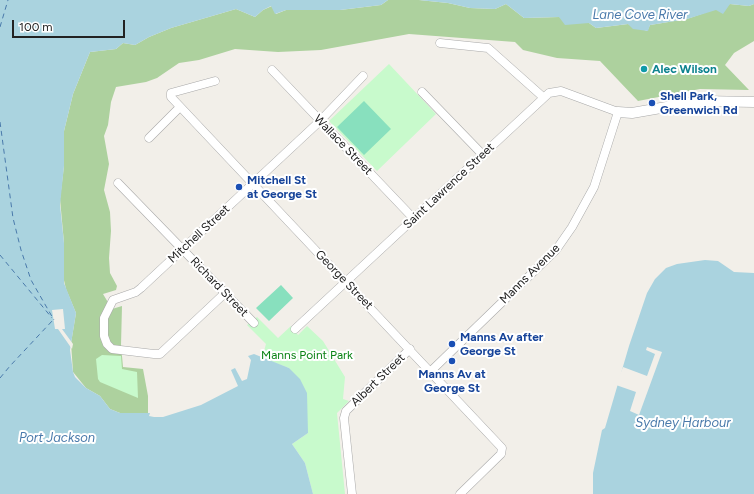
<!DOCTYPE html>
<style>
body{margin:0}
#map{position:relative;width:754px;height:494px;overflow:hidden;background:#f2efe9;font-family:Figtree,sans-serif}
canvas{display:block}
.scale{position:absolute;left:12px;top:20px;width:113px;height:18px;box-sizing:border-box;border:2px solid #222;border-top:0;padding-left:5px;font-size:12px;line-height:14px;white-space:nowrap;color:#222;-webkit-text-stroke:3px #fff;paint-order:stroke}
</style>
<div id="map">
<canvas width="754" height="494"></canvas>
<div class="scale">100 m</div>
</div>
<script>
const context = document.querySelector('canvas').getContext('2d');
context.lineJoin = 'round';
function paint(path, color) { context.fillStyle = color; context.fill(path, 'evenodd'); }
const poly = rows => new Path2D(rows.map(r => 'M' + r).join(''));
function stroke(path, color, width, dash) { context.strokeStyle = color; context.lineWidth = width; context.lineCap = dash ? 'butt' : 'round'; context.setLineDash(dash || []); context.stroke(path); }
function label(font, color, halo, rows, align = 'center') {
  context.font = font + ' Figtree,sans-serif'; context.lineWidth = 4; context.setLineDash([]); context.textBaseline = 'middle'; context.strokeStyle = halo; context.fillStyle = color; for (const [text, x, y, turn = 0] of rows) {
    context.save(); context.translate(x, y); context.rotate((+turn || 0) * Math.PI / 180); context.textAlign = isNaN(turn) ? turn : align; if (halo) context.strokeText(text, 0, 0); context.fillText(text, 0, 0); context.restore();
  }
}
paint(poly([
 [388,0,419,0,448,3,470,8,495,9,506,4,524,18,559,17,589,23,596,28,628,24,647,31,650,25,687,19,730,4,749,6,754,4,754,41,734,53,725,65,749,90,700,89,638,101,600,61,557,58,523,50,515,42,409,34,321,50,278,52,235,49,199,60,179,63,157,78,146,82,116,87,111,102,108,125,104,136,109,164,104,190,110,212,111,231,109,258,110,273,117,286,116,290,103,294,112,309,122,306,121,345,123,367,143,369,148,396,148,413,120,413,110,409,100,396,86,388,73,372,71,343,76,313,66,289,63,276,64,243,60,199,64,166,64,131,73,94,90,52,116,49,123,43,135,45,149,37,171,28,236,9,255,17,263,10,272,6,276,14,286,10,340,10,381,5]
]), '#add19e');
paint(poly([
 [389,64,436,114,377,171,329,121],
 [257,317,278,338,291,326,298,335,307,326,323,341,345,377,343,399,349,401,337,413,345,494,313,494,305,463,292,444,308,433,289,368,262,358,266,344,247,325],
 [102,355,121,356,122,369,137,372,138,398,100,382,98,379,96,359]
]), '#c8facc');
paint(poly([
 [364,101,391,129,364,155,337,127],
 [281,285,293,298,269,321,256,308]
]), '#88e0be');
paint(poly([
 [0,0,388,0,381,5,340,10,286,10,275,14,271,6,263,10,255,17,236,9,171,28,149,37,135,45,123,43,116,49,90,52,73,94,64,131,64,166,60,205,64,243,64,283,76,313,70,350,73,372,75,377,86,388,100,396,110,409,120,413,150,413,149,416,154,417,163,417,201,405,238,386,231,370,235,368,242,381,247,379,251,360,248,356,254,354,289,368,300,379,307,393,308,433,292,444,305,463,313,494,0,494],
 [419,0,754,0,754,4,749,6,730,4,723,14,716,10,687,19,650,25,648,31,633,29,628,24,596,28,589,23,565,25,559,17,524,18,506,4,495,9,470,8,448,3],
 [705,260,718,261,734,272,754,273,754,494,593,494,593,473,602,430,605,428,629,346,647,293,655,279,666,268,677,264]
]), '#aad3df');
paint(poly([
 [63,309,65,329,62,329,73,344,72,349,58,329,55,329,52,310],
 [647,347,662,352,639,415,630,411,636,392,616,385,623,367,647,376,655,354,646,350]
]), '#f2efe9');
stroke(poly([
 [0,27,8,0],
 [0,122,13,218,21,250,31,280,54,320],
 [0,255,52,318],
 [0,378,10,366,53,320]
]), '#4a7aab', 1, [5, 4]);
const minor = poly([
 [440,43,488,48,543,97],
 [272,70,414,219],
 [215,81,171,93,171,97,502,448,501,454,460,494],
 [422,92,482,154],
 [149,138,180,107],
 [118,183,254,323],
 [224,294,160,354,154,354,112,349,107,344,104,336,104,318,113,300,136,292,141,288,320,121,363,76],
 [295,329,549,93,561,91,618,112,594,187,572,227,556,250,431,371],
 [352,494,344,418,346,411,410,349]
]);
const tertiary = poly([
 [618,112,632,113,701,101,754,102]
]);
stroke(minor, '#a9a9a9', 9);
stroke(tertiary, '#a9a9a9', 11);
stroke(minor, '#fff', 8);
stroke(tertiary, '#fff', 10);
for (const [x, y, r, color] of [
 [644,69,4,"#0f9aa8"],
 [652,103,4,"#1a4fb4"],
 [239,187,4,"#1a4fb4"],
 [452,344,4,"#1a4fb4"],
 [452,361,4,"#1a4fb4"]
]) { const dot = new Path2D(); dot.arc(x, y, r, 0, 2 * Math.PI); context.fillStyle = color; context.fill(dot); stroke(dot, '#fff', 1.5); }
label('bold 12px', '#0d838f', '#fff', [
 ["Alec Wilson",652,69]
], 'left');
label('bold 12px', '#164399', '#fff', [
 ["Shell Park,",660,96],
 ["Greenwich Rd",660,110],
 ["Mitchell St",247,180],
 ["at George St",247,194],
 ["Manns Av after",460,337],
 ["George St",460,351],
 ["Manns Av at",452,374,"center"],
 ["George St",452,388,"center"]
], 'left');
label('12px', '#222', '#fff', [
 ["Wallace Street",343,145,46],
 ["Saint Lawrence Street",449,186,-43],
 ["Mitchell Street",199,234,-43],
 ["Manns Avenue",530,274,-45],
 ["George Street",344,280,46],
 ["Richard Street",219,287,46],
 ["Albert Street",378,380,-44]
]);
label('12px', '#0c8416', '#fff', [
 ["Manns Point Park",307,355]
]);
label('italic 13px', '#4a7aab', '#fff', [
 ["Lane Cove River",640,15],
 ["Sydney Harbour",683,423],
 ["Port Jackson",57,438]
]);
</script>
